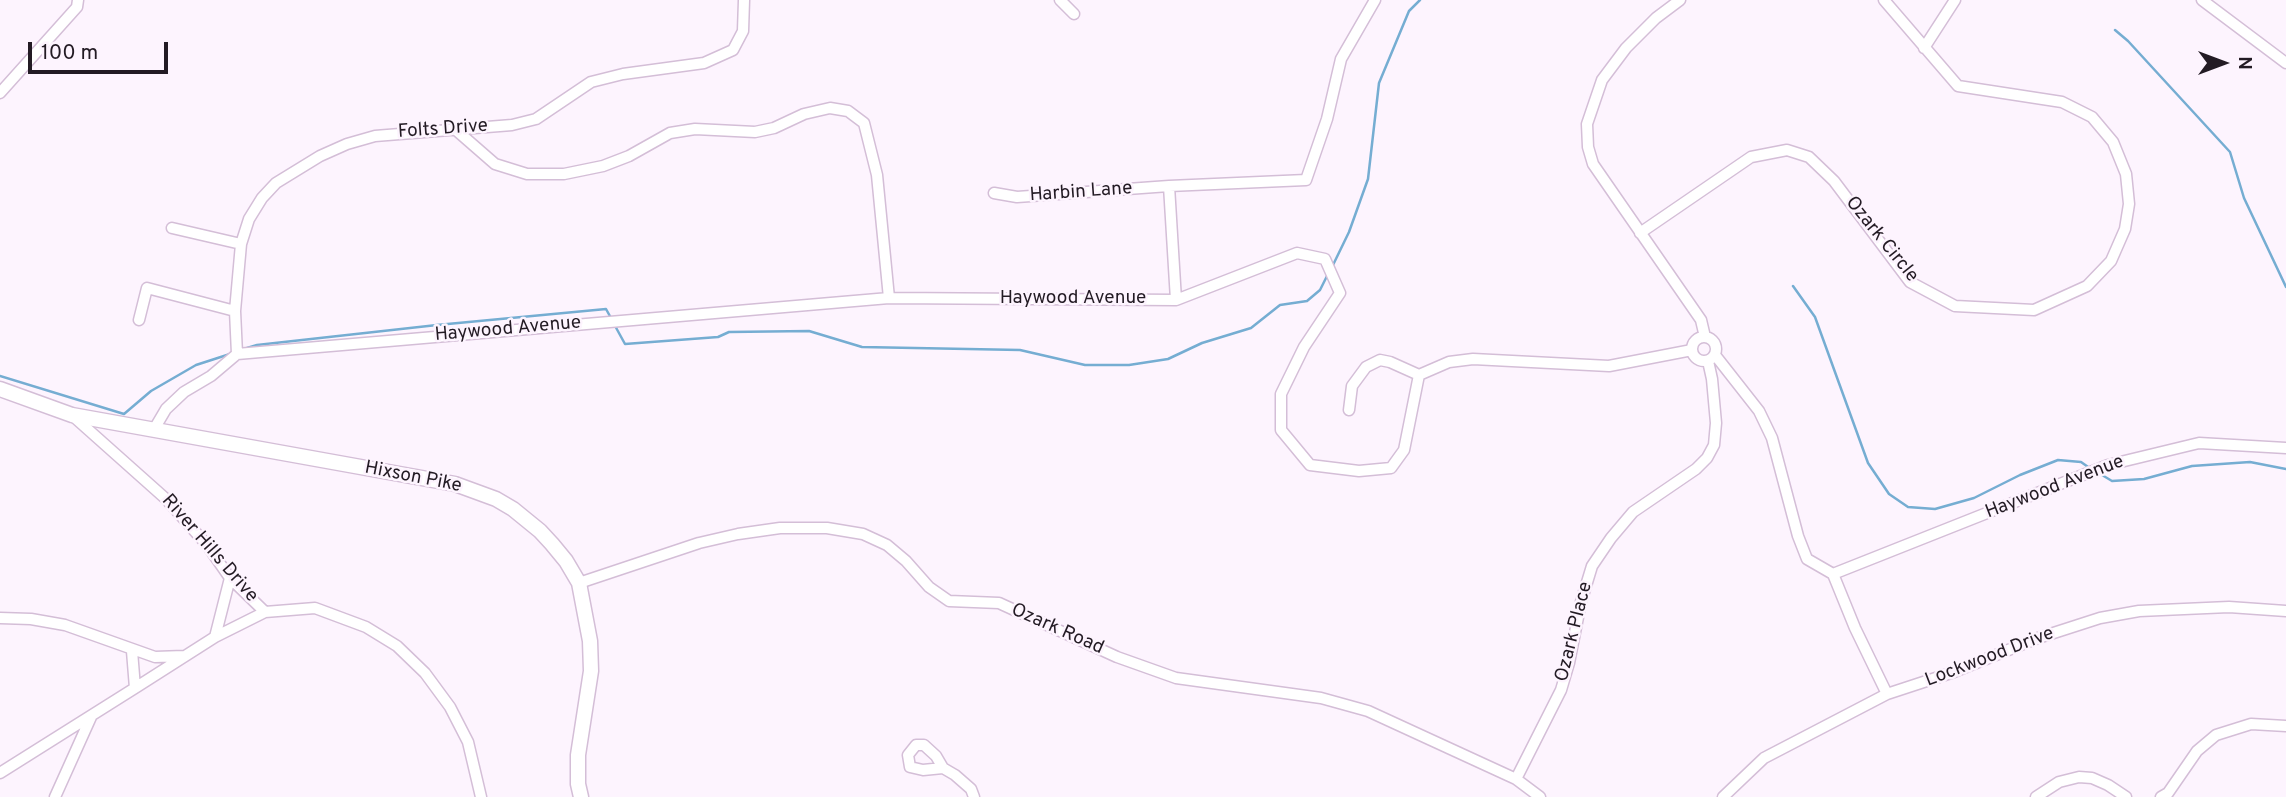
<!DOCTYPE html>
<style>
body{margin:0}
#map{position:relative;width:2286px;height:797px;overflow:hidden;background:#fdf4fe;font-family:Overpass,sans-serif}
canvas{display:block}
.north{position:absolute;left:2188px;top:28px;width:70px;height:70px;-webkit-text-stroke:5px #fdf4fe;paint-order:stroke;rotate:90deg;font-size:19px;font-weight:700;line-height:28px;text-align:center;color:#231b24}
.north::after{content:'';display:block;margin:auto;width:24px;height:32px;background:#231b24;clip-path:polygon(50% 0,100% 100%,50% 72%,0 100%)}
.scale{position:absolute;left:28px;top:42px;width:140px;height:32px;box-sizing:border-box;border:4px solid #231b24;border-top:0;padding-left:9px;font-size:21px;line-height:24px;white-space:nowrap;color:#231b24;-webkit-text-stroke:5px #fdf4fe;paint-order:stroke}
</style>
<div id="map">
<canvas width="2286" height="797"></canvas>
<div class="north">N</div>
<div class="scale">100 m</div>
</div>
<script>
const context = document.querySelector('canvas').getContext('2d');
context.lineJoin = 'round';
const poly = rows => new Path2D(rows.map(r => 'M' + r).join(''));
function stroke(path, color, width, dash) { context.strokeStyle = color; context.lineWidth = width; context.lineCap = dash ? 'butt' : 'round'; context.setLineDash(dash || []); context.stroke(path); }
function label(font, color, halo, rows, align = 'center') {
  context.font = font + ' Overpass,sans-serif'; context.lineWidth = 5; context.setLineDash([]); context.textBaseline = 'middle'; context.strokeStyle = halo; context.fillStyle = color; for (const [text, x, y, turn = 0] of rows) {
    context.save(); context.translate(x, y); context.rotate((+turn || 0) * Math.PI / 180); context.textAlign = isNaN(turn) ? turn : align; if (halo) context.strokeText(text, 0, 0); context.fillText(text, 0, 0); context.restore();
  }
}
stroke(poly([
 [2115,30,2128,41,2230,152,2244,198,2286,287],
 [1333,265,1349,232,1368,179,1379,83,1409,11,1420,0],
 [1793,286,1815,317,1868,463,1889,494,1908,507,1935,509,1974,498,2020,475,2058,460,2081,462,2091,469],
 [614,324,625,344,718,337,729,332,809,331,862,347,1020,350,1085,365,1129,365,1168,359,1202,343,1251,328,1280,305,1307,301,1320,290,1328,274],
 [247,348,257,345,437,325,606,309,611,318],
 [0,376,124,414,151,391,196,365,230,354],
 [2097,472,2112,481,2144,479,2192,466,2250,462,2286,469]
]), '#75add2', 2.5);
const minor = poly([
 [1060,0,1074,14],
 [1680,0,1656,18,1626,48,1602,80,1587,124,1588,147,1593,164,1701,320,1705,337],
 [2202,0,2286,63],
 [1924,48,1955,0],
 [0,93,77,7,78,0],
 [456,130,495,164,527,174,564,174,603,166,629,156,670,133,695,129,755,132,774,128,804,114,830,108,848,111,864,123,877,175,889,298],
 [1169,186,1176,300],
 [994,193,1017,197,1169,186,1306,180,1327,119,1341,59,1375,0],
 [172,228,241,244],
 [1640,233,1751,157,1787,150,1809,157,1834,181,1910,282,1955,306,2034,310,2087,286,2111,261,2125,229,2129,204,2126,174,2113,142,2092,117,2062,102,1958,86,1884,0],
 [139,320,147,288,235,311],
 '1692 349a12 12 0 1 1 24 0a12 12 0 1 1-24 0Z',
 [237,354,235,311,241,244,249,219,262,198,276,183,320,156,347,144,375,136,512,125,536,119,591,82,623,74,704,63,733,50,743,31,744,0],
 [1715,355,1759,411,1772,438,1798,536,1807,559,1833,574],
 [1349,410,1352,386,1366,367,1380,360,1390,362,1419,375],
 [74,417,166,499,207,545,230,578,265,612,315,608,366,627,397,646,425,673,450,707,468,742,481,797],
 [153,431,166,409,184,392,211,376,237,354,889,298,1176,300,1297,253,1325,259,1340,293,1304,347,1281,394,1281,430,1310,465,1359,471,1391,468,1404,450,1419,375,1449,362,1473,359,1609,366,1692,350],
 [1833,574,2108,465,2199,443,2286,448],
 [1833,574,1855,628,1887,694],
 [579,583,699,543,738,534,780,528,827,528,863,534,887,545,906,561,929,587,949,601,999,603,1117,657,1176,678,1321,698,1368,711,1516,779,1540,797],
 [0,618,31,619,65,625,155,657,184,656],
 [215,637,265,612],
 [135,688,215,637,230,578],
 [943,768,923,770,910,767,908,755,916,745,924,745,936,756,943,768,955,775,971,789,974,797],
 [0,773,135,688,132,651],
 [1516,779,1561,690,1569,663,1581,602,1592,566,1611,538,1633,512,1696,469,1707,458,1714,445,1716,423,1712,379,1708,361],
 [55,797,91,717],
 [1723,797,1764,758,1887,694,1954,672,2038,638,2100,618,2139,611,2229,607,2286,611],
 [2036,797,2059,782,2079,777,2092,778,2108,785,2126,797],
 [2161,797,2168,793,2197,751,2216,735,2251,724,2286,726]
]);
const major = poly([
 [0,389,72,415,455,484,496,499,513,509,540,531,552,544,566,561,579,583,590,641,591,671,578,755,578,784,581,797]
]);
stroke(minor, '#d4bed7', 13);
stroke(major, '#d4bed7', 17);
stroke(minor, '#fff', 10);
stroke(major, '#fff', 14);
label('19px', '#231b24', '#fdf4fe', [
 ["Folts Drive",443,130,-4],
 ["Harbin Lane",1081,193,-4],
 ["Ozark Circle",1881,240,51],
 ["Haywood Avenue",1073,299],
 ["Haywood Avenue",508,330,-5],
 ["Hixson Pike",413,478,11],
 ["Haywood Avenue",2055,488,-21],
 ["River Hills Drive",209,549,49],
 ["Ozark Road",1057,630,24],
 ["Ozark Place",1575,632,-76],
 ["Lockwood Drive",1990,658,-21]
]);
</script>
